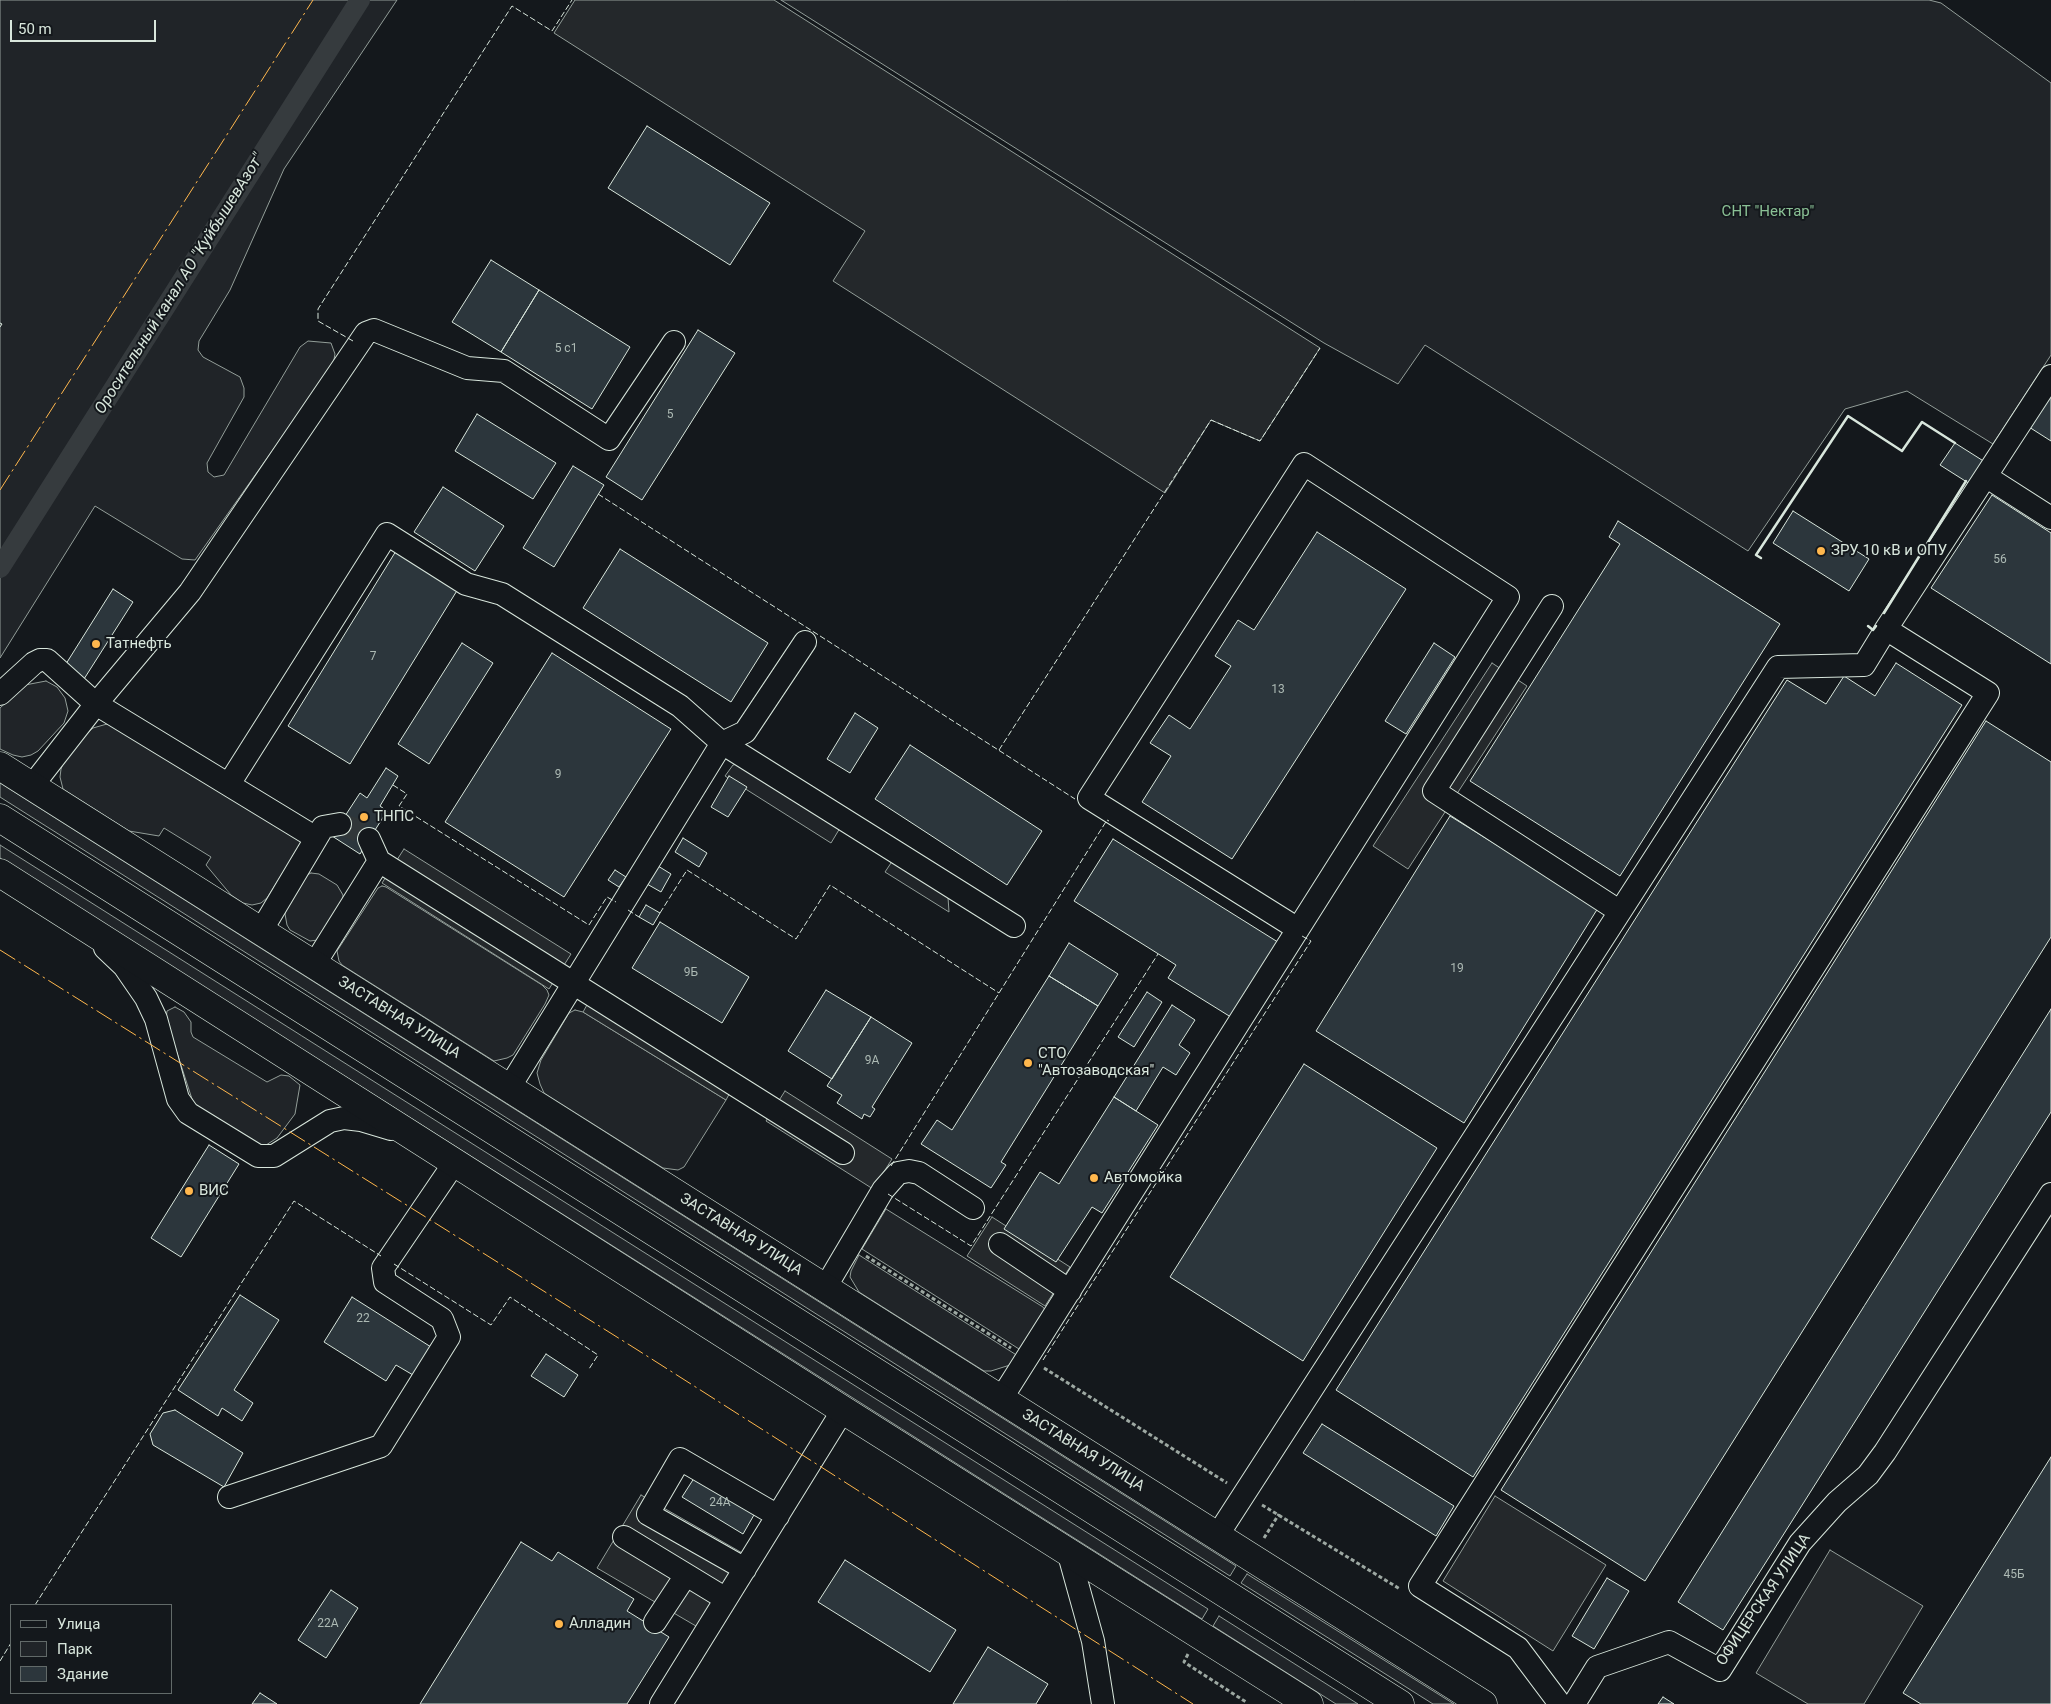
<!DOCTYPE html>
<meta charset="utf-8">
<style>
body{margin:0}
#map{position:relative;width:2051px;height:1704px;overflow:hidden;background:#14181c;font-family:Roboto,sans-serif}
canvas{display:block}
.legend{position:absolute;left:10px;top:1604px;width:162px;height:90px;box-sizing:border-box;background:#14181c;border:1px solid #626a69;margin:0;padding:6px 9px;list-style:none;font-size:15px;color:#d8e6dc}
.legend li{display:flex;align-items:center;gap:10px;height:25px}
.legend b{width:25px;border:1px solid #626a69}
.scale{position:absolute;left:10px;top:20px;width:146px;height:22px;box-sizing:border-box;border:2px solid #d8e6dc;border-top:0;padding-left:6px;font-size:15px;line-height:18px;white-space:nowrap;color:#d8e6dc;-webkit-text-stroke:4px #14181c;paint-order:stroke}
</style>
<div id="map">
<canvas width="2051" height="1704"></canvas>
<ul class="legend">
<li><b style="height:6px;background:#14181c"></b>Улица</li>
<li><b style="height:14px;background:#202428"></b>Парк</li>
<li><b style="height:14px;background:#2c363c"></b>Здание</li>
</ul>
<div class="scale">50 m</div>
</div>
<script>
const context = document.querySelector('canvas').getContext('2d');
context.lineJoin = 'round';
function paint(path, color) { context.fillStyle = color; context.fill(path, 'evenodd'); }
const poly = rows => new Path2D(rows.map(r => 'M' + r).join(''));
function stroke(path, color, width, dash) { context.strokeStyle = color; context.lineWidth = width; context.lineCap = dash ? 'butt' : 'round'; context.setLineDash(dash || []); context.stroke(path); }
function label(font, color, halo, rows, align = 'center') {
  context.font = font + ' Roboto,sans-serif'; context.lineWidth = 4; context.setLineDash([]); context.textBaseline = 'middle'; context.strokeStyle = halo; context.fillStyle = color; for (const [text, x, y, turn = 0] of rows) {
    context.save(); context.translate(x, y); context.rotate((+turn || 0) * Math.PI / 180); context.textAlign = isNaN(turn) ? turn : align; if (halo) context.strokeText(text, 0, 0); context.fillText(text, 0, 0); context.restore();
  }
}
const green = poly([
 [0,0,397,0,284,169,230,290,199,341,198,350,203,357,240,377,244,388,244,397,207,463,208,472,214,477,224,475,300,347,308,341,331,343,335,354,333,365,195,560,182,559,95,506,0,658,0,0],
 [781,0,1929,0,1941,3,2051,83,2051,355,1993,444,1907,391,1845,409,1748,551,1425,345,1398,384,1324,343,781,0],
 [46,681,57,687,65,698,68,711,64,723,38,751,31,755,22,757,13,755,0,749,0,708,25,685,46,681],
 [107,724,117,726,302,842,267,898,261,903,252,905,243,903,231,895,206,865,211,857,164,828,159,836,129,831,63,789,60,777,61,769,64,761,83,737,93,728,107,724],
 [737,764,840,828,831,843,725,776,733,765,737,764],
 [0,783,1236,1566,1230,1576,0,797,0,783],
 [0,845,1208,1609,1202,1619,0,858,0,845],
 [893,860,948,897,949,912,885,872,893,860],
 [311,873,319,874,337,885,343,895,343,898,318,940,310,941,290,930,287,925,285,914,287,906,307,875,311,873],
 [382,886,386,887,542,985,547,990,549,995,545,1004,513,1055,507,1058,494,1061,342,965,339,961,337,951,378,888,382,886],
 [175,1007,184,1012,191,1022,191,1032,193,1037,267,1082,281,1075,289,1076,300,1085,295,1114,277,1138,263,1147,201,1111,193,1102,166,1019,167,1011,175,1007],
 [575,1010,583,1012,726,1100,684,1167,678,1170,663,1168,544,1093,540,1084,537,1073,541,1060,569,1013,575,1010],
 [886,1209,1043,1307,1045,1310,1022,1348,1019,1349,862,1249,886,1209],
 [859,1255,1018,1356,1010,1365,991,1371,984,1371,859,1292,850,1277,851,1271,859,1255],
 [1247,1574,1454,1704,1433,1704,1241,1583,1247,1574],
 [1219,1616,1358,1704,1336,1704,1213,1626,1219,1616]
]);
paint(green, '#202428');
stroke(green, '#939e99', 1);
const parking = poly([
 [575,0,774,0,1320,348,1260,441,1211,420,1165,493,833,281,865,231,554,33,575,0],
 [1492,663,1527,686,1408,869,1373,846,1492,663],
 [404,849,571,954,549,989,382,883,404,849],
 [592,996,734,1085,726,1100,583,1012,592,996],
 [785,1091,892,1159,873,1189,766,1121,785,1091],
 [992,1217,1070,1267,1045,1306,967,1256,992,1217],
 [641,1495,744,1554,701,1629,597,1568,641,1495],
 [1495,1496,1606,1565,1553,1651,1443,1581,1495,1496],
 [1830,1550,1923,1606,1864,1704,1808,1704,1756,1673,1830,1550]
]);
paint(parking, '#24282b');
stroke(parking, '#939e99', 1);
stroke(poly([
 [0,568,360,0]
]), '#363b3e', 20);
const building = poly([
 [647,126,770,203,730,265,608,188,647,126],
 [491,260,539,290,501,352,452,322,491,260],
 [539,290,630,347,592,409,501,352,539,290],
 [698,330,735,353,642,500,606,477,698,330],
 [2051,394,2051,441,2029,427,2051,394],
 [477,414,556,463,533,499,455,451,477,414],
 [1955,443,1985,462,1970,484,1940,465,1955,443],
 [573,466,604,485,554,567,523,548,573,466],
 [443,487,504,526,475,571,414,532,443,487],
 [1992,495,2051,533,2051,664,1931,588,1992,495],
 [1793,511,1869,559,1849,591,1773,543,1793,511],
 [1618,521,1780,624,1620,876,1470,781,1620,544,1609,537,1618,521],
 [1317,532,1406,589,1232,859,1142,802,1171,756,1150,743,1169,715,1190,729,1231,666,1215,656,1238,620,1254,630,1317,532],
 [620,549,768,643,731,702,583,608,620,549],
 [396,551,458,589,350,764,288,726,396,551],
 [113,589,133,602,84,679,64,667,113,589],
 [462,643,493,663,429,764,398,744,462,643],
 [1434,643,1455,657,1406,734,1385,721,1434,643],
 [552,653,671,729,564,897,445,822,552,653],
 [1896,663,1962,705,1473,1477,1336,1390,1787,680,1826,704,1844,676,1875,696,1896,663],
 [855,713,878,728,850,773,827,759,855,713],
 [1986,721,2051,762,2051,937,1645,1581,1501,1490,1986,721],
 [910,745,1042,831,1007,885,875,799,910,745],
 [386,768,398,776,380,806,387,811,360,854,332,836,360,793,367,798,386,768],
 [729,776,747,787,728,817,711,807,729,776],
 [1450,816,1598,908,1464,1123,1316,1031,1450,816],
 [683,838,707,853,699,867,675,852,683,838],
 [1113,839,1281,944,1234,1019,1168,978,1176,965,1074,901,1113,839],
 [658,866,671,874,661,892,647,884,658,866],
 [615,870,626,877,619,887,608,880,615,870],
 [646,905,660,913,653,925,639,917,646,905],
 [660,922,749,977,722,1023,632,968,660,922],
 [1069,943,1118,974,1098,1006,1049,976,1069,943],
 [1049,976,1098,1006,1001,1162,1006,1165,991,1188,921,1144,937,1120,952,1130,1049,976],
 [826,990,871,1017,832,1079,788,1051,826,990],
 [1147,992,1162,1002,1134,1047,1118,1037,1147,992],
 [1172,1005,1195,1020,1179,1045,1190,1053,1176,1075,1163,1067,1136,1111,1114,1097,1172,1005],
 [2051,1009,2051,1112,1723,1630,1678,1602,2051,1009],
 [871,1017,912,1043,872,1107,875,1109,870,1117,864,1114,862,1119,837,1103,842,1095,827,1086,871,1017],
 [1304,1064,1437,1148,1303,1361,1170,1277,1304,1064],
 [1114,1097,1158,1125,1102,1213,1092,1207,1056,1262,1004,1229,1040,1172,1059,1184,1114,1097],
 [209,1145,239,1164,181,1257,151,1238,209,1145],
 [240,1295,279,1320,234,1390,253,1403,242,1421,222,1408,218,1416,178,1390,240,1295],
 [352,1297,431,1347,413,1375,396,1365,386,1381,324,1342,352,1297],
 [546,1354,578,1375,564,1397,531,1376,546,1354],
 [175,1410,243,1453,224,1487,153,1445,150,1434,163,1413,175,1410],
 [1322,1424,1454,1506,1436,1536,1303,1453,1322,1424],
 [2051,1457,2051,1704,1921,1704,1903,1693,2051,1457],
 [698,1472,758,1508,743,1534,682,1497,698,1472],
 [521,1542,552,1561,558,1552,634,1599,627,1611,669,1637,627,1704,420,1704,521,1542],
 [845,1560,956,1630,930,1672,818,1602,845,1560],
 [1607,1578,1629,1591,1594,1649,1572,1636,1607,1578],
 [331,1590,358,1608,326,1658,298,1640,331,1590],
 [988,1647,1048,1684,1036,1704,953,1704,988,1647],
 [260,1693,277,1704,252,1704,260,1693],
 [1663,1697,1674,1704,1658,1704,1663,1697]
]);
paint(building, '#2c363c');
stroke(building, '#d8e6dc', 1);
stroke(poly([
 [340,824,355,829,369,839]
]), '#313739', 22, [22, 11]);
const minor = poly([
 [1987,477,2051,518],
 [1552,606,1434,791,1619,911],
 [1886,629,2051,376],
 [0,694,34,663,40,660,47,660,96,704,32,786],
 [229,784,387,534,466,584,502,594,680,706,722,743,1014,926],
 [316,838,96,704,190,592,366,333,374,330,467,368,504,371,609,439,674,342],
 [379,861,843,1153],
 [261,931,323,827,340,824],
 [105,948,124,966,146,998,156,1019,178,1099,188,1113,258,1156,274,1156,330,1121,344,1118,361,1120,391,1129],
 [314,965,379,861,369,839],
 [509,1088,722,743,745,732,805,642],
 [1000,1244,1070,1291],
 [825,1288,883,1190,898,1173,909,1171,919,1173,973,1208],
 [1001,1399,1508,597,1304,464,1089,798,1298,929],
 [229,1497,381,1446,449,1337,442,1319,385,1282,383,1268,455,1162],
 [1217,1536,1778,667,1864,665,1886,629,1988,693,1420,1586,1518,1648,1560,1704],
 [624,1537,726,1599],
 [1068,1551,1093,1641,1103,1704],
 [745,1569,648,1514,680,1459,778,1516],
 [655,1622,686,1575],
 [661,1704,843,1410],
 [1574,1704,1597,1667,1669,1642,1720,1670,1800,1543,1837,1502,1868,1475,1885,1452,2051,1194]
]);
const major = poly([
 [0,766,1483,1704],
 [0,818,1400,1704],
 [0,873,843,1410,1309,1704]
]);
stroke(minor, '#d8e6dc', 24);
stroke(major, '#d8e6dc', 29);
stroke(poly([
 [866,1256,1011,1348],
 [1044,1368,1227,1483],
 [1262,1505,1400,1589],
 [1264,1538,1279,1514],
 [1188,1654,1184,1662,1246,1702]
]), '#9da8a2', 3, [4, 2.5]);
stroke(minor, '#14181c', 22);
stroke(major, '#14181c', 28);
stroke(poly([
 [0,323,2,324,0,327],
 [353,341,318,321,318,309,512,6,552,31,572,0],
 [598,494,1075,799],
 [999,750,1211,420,1260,441,1320,348],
 [393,785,407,794,399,806,589,925,607,897,616,902],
 [628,910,639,917],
 [660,913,687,870,796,939,830,885,999,993],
 [891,1166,1107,820,1109,821],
 [888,1194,971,1246,1158,954],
 [394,1264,491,1325,510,1297,598,1355,589,1369],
 [1043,1360,1311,941,1302,936],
 [35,1605,294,1201,381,1256],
 [0,1661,11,1643]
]), '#d8e6dc', 1, [6, 2.5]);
stroke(poly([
 [1761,558,1756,555,1848,416,1902,451,1922,422,1955,443],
 [1884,613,1966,481],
 [1868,626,1873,630,1876,626]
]), '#d8e6dc', 2.5);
stroke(poly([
 [0,490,313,0],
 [0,950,636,1349,1193,1704]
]), '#ffb74d', 1, [18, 4, 2.5, 4]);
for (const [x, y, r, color] of [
 [1821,551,5,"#ffb74d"],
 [96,644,5,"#ffb74d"],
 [364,817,5,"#ffb74d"],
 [1028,1063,5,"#ffb74d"],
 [1094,1178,5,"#ffb74d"],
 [189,1191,5,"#ffb74d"],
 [559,1624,5,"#ffb74d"]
]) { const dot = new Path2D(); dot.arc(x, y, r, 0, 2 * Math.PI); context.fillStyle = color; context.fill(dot); stroke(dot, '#14181c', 2); }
label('12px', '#adbab4', null, [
 ["5 с1",566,349],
 ["5",670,415],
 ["56",2000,560],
 ["7",373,657],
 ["13",1278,690],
 ["9",558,775],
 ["19",1457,969],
 ["9Б",691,973],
 ["9А",872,1061],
 ["22",363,1319],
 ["24А",720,1503],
 ["45Б",2014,1575],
 ["22А",328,1624]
]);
label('15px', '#8ac095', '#14181c', [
 ["СНТ \"Нектар\"",1768,212]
]);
label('15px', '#d8e6dc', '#14181c', [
 ["ЗРУ 10 кВ и ОПУ",1831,551],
 ["Татнефть",106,644],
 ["ТНПС",374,817],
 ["СТО",1038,1054],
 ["\"Автозаводская\"",1038,1071],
 ["Автомойка",1104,1178],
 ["ВИС",199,1191],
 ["Алладин",569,1624]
], 'left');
label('15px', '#d8e6dc', '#14181c', [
 ["ЗАСТАВНАЯ УЛИЦА",399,1018,32],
 ["ЗАСТАВНАЯ УЛИЦА",741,1235,32],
 ["ЗАСТАВНАЯ УЛИЦА",1083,1451,32],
 ["ОФИЦЕРСКАЯ УЛИЦА",1764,1600,-56]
]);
label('italic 16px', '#d8e6dc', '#14181c', [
 ["Оросительный канал АО \"КуйбышевАзот\"",180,284,-58]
]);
</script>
